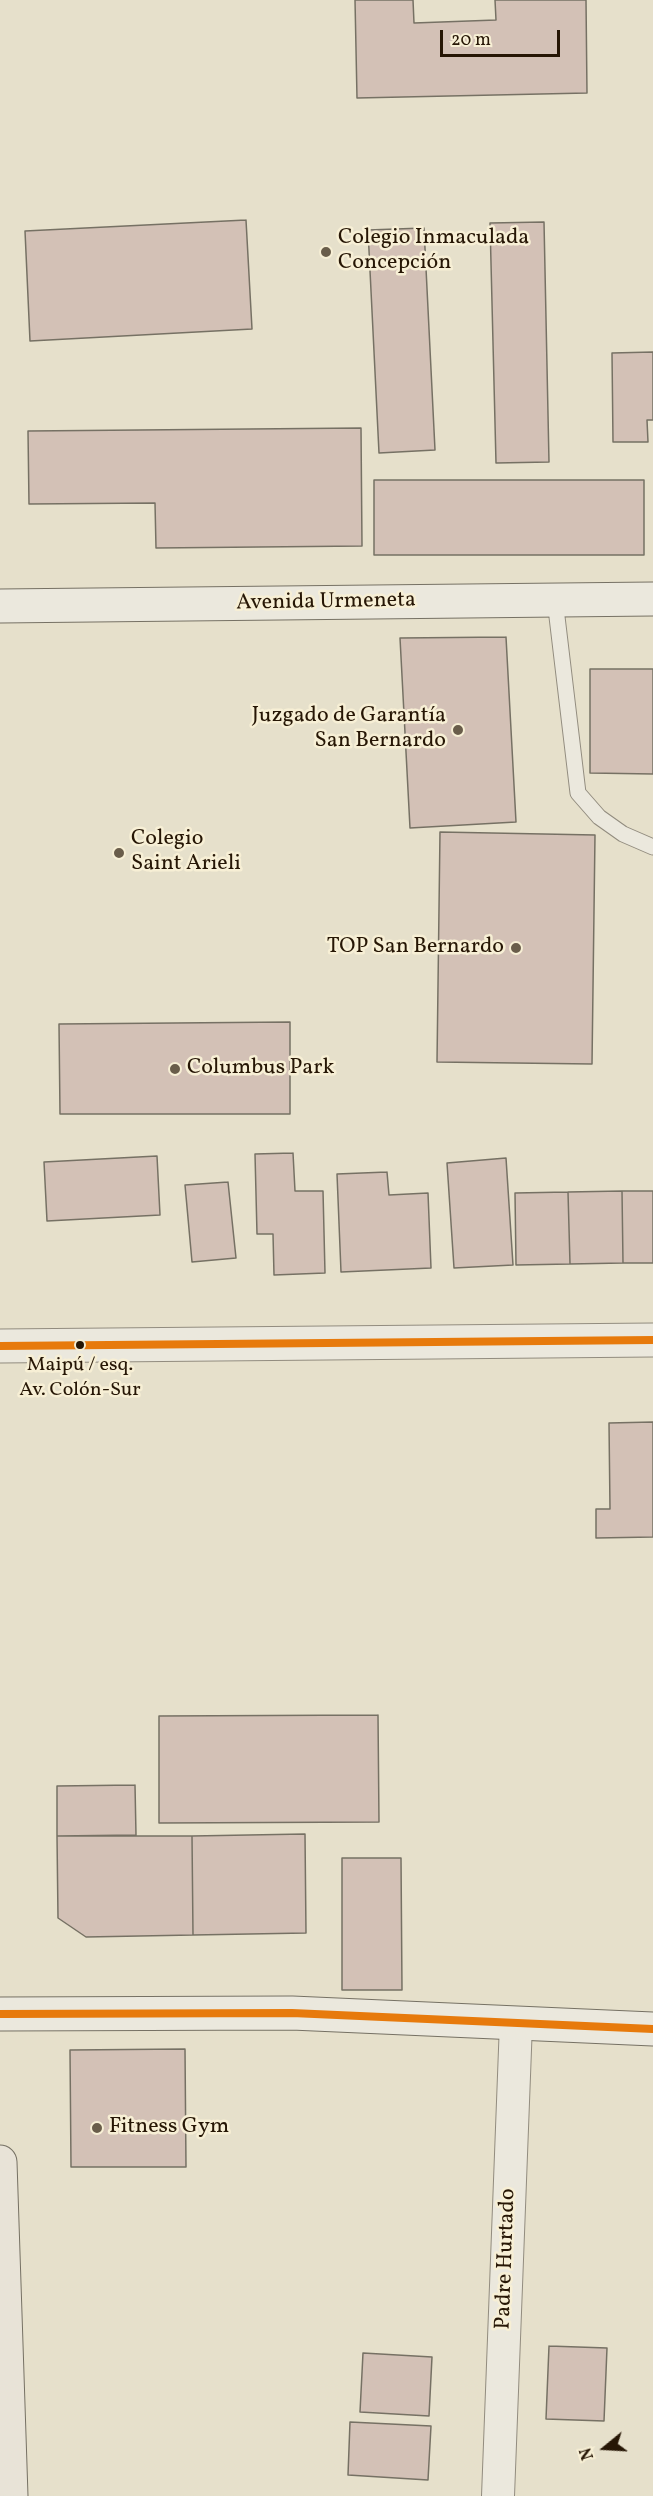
<!DOCTYPE html>
<meta charset="utf-8">
<style>
body{margin:0}
#map{position:relative;width:653px;height:2496px;overflow:hidden;background:#e6e0cb;font-family:Vollkorn,serif}
canvas{display:block}
.north{position:absolute;left:575px;top:2418px;width:60px;height:60px;-webkit-text-stroke:4px #f7efd5;paint-order:stroke;rotate:252deg;font-size:16px;font-weight:700;line-height:24px;text-align:center;color:#261605}
.north::after{content:'';display:block;margin:auto;width:21px;height:27px;background:#261605;clip-path:polygon(50% 0,100% 100%,50% 72%,0 100%)}
.scale{position:absolute;left:440px;top:30px;width:120px;height:27px;box-sizing:border-box;border:3px solid #261605;border-top:0;padding-left:8px;font-size:18px;line-height:21px;white-space:nowrap;color:#261605;-webkit-text-stroke:4px #f7efd5;paint-order:stroke}
</style>
<div id="map">
<canvas width="653" height="2496"></canvas>
<div class="north">N</div>
<div class="scale">20 m</div>
</div>
<script>
const context = document.querySelector('canvas').getContext('2d');
context.lineJoin = 'round';
function paint(path, color) { context.fillStyle = color; context.fill(path, 'evenodd'); }
const poly = rows => new Path2D(rows.map(r => 'M' + r).join(''));
function stroke(path, color, width, dash) { context.strokeStyle = color; context.lineWidth = width; context.lineCap = dash ? 'butt' : 'round'; context.setLineDash(dash || []); context.stroke(path); }
function label(font, color, halo, rows, align = 'center') {
  context.font = font + ' Vollkorn,serif'; context.lineWidth = 5; context.setLineDash([]); context.textBaseline = 'middle'; context.strokeStyle = halo; context.fillStyle = color; for (const [text, x, y, turn = 0] of rows) {
    context.save(); context.translate(x, y); context.rotate((+turn || 0) * Math.PI / 180); context.textAlign = isNaN(turn) ? turn : align; if (halo) context.strokeText(text, 0, 0); context.fillText(text, 0, 0); context.restore();
  }
}
const building = poly([
 [355,0,413,0,414,23,496,20,495,0,586,0,587,93,357,98,355,0],
 [246,220,252,329,30,341,25,231,246,220],
 [544,222,549,462,496,463,490,223,544,222],
 [424,228,435,450,379,453,368,230,424,228],
 [653,352,653,420,647,420,648,442,613,442,612,353,653,352],
 [361,428,362,546,156,548,155,503,29,504,28,431,361,428],
 [374,480,644,480,644,555,374,555,374,480],
 [506,637,516,822,410,828,400,638,506,637],
 [590,669,653,669,653,774,590,773,590,669],
 [440,832,595,835,592,1064,437,1062,440,832],
 [290,1022,290,1114,60,1114,59,1024,290,1022],
 [293,1153,295,1191,323,1191,325,1273,274,1275,273,1234,257,1234,255,1154,293,1153],
 [157,1156,160,1215,47,1221,44,1162,157,1156],
 [506,1158,513,1265,454,1268,447,1163,506,1158],
 [387,1172,389,1195,428,1193,431,1268,341,1272,337,1174,387,1172],
 [228,1182,236,1258,192,1262,185,1185,228,1182],
 [622,1191,653,1191,653,1263,623,1263,622,1191],
 [622,1191,623,1263,570,1264,568,1192,622,1191],
 [568,1192,570,1264,516,1265,515,1193,568,1192],
 [653,1422,653,1537,596,1538,596,1509,610,1509,609,1423,653,1422],
 [378,1715,379,1822,159,1823,159,1716,378,1715],
 [135,1785,136,1835,57,1836,57,1786,135,1785],
 [305,1834,306,1933,193,1935,192,1836,305,1834],
 [57,1836,192,1836,193,1935,86,1937,58,1918,57,1836],
 [342,1858,401,1858,402,1990,342,1990,342,1858],
 [185,2049,186,2167,71,2167,70,2050,185,2049],
 [549,2346,607,2348,604,2421,546,2419,549,2346],
 [363,2353,432,2357,429,2416,360,2412,363,2353],
 [350,2422,431,2426,428,2480,348,2475,350,2422]
]);
paint(building, '#d3c1b6');
stroke(building, '#767164', 1.5);
const service = poly([
 [555,600,578,793,599,817,623,834,653,847]
]);
const minor = poly([
 [498,2496,516,2023]
]);
const tertiary = poly([
 [0,1346,653,1340]
]);
const secondary = poly([
 [0,606,653,599],
 [0,2014,292,2013,653,2029]
]);
const primary = poly([
 [0,2162,11,2496]
]);
stroke(service, '#928c7f', 17);
stroke(minor, '#928c7f', 34);
stroke(tertiary, '#928c7f', 35);
stroke(secondary, '#767164', 35);
stroke(primary, '#767164', 35);
stroke(service, '#ebe8dd', 15);
stroke(minor, '#ebe8dd', 32);
stroke(tertiary, '#ebe8dd', 33);
stroke(secondary, '#ebe8dd', 33);
stroke(primary, '#e8e3d7', 33);
stroke(poly([
 [0,1346,653,1340],
 [0,2014,292,2013,653,2029]
]), '#e77a0c', 8);
for (const [x, y, r, color] of [
 [326,252,6,"#695d4a"],
 [458,730,6,"#695d4a"],
 [119,853,6,"#695d4a"],
 [516,948,6,"#695d4a"],
 [175,1069,6,"#695d4a"],
 [80,1345,5,"#261605"],
 [97,2128,6,"#695d4a"]
]) { const dot = new Path2D(); dot.arc(x, y, r, 0, 2 * Math.PI); context.fillStyle = color; context.fill(dot); stroke(dot, '#f7efd5', 2); }
label('20px', '#261605', '#f7efd5', [
 ["Maipú / esq.",80,1366],
 ["Av. Colón-Sur",80,1391]
]);
label('22px', '#261605', '#f7efd5', [
 ["Colegio Inmaculada",338,239],
 ["Concepción",338,264],
 ["Juzgado de Garantía",446,717,"right"],
 ["San Bernardo",446,742,"right"],
 ["Colegio",131,840],
 ["Saint Arieli",131,865],
 ["TOP San Bernardo",504,948,"right"],
 ["Columbus Park",187,1069],
 ["Fitness Gym",109,2128]
], 'left');
label('22px', '#261605', '#f7efd5', [
 ["Avenida Urmeneta",326,603,-1],
 ["Padre Hurtado",507,2259,-88]
]);
</script>
